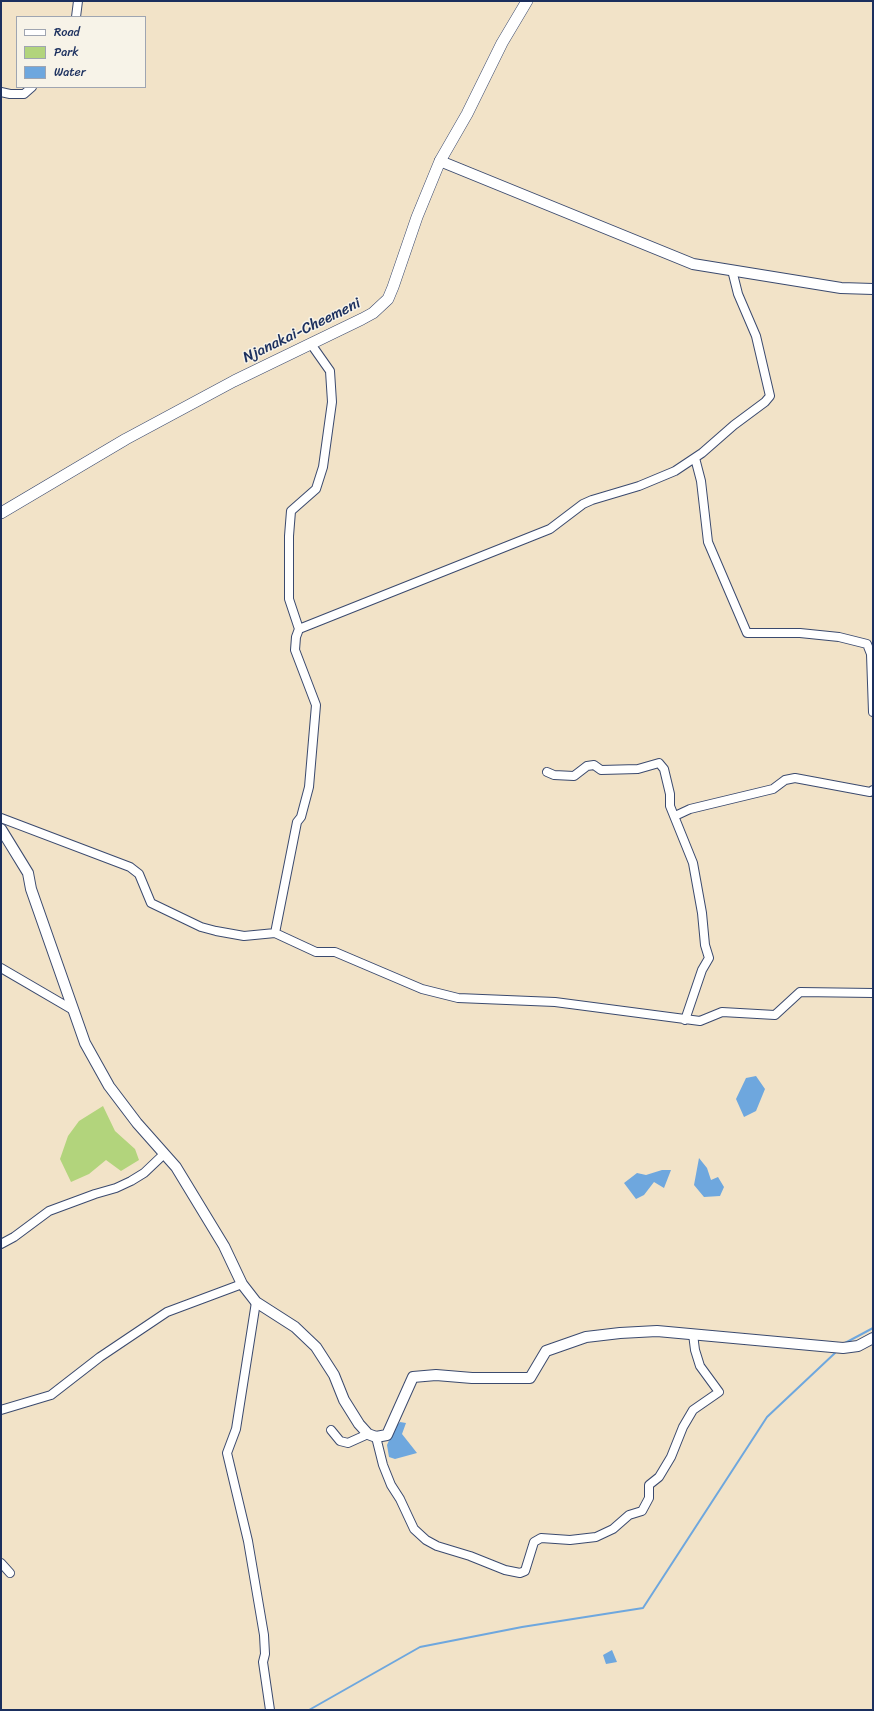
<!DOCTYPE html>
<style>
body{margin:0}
#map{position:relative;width:874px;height:1711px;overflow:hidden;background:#f2e3c8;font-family:Sriracha,sans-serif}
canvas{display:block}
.frame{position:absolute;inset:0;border:2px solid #1b2f5e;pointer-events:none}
.legend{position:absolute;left:16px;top:16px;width:130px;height:72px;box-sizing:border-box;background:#f7f3e8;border:1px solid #9fa5b1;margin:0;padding:5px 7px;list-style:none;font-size:12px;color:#1b2f5e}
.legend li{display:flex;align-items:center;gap:8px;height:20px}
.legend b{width:20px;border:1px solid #9fa5b1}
</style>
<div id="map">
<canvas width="874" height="1711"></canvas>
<div class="frame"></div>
<ul class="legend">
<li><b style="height:5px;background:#fff"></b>Road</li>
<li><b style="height:11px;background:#b2d47c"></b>Park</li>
<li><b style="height:11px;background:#6ea7de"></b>Water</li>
</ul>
</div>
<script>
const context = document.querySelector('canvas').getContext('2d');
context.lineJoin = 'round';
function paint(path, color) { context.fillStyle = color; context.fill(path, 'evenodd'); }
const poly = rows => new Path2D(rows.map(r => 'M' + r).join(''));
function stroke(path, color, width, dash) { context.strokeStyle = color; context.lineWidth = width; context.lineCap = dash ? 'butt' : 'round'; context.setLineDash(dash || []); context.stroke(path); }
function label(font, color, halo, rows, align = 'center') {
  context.font = font + ' Sriracha,sans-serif'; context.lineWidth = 3; context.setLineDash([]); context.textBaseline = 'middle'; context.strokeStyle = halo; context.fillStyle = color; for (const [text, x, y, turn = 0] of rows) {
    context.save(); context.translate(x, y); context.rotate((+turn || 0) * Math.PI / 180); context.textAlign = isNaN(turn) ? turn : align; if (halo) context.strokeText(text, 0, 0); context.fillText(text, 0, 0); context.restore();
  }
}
paint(poly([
 [103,1106,115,1131,135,1149,139,1160,121,1171,106,1160,89,1174,71,1182,60,1159,68,1136,79,1121]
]), '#b2d47c');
paint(poly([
 [756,1076,765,1089,756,1111,744,1117,736,1099,746,1078],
 [699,1158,707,1168,711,1180,718,1177,724,1187,720,1196,704,1197,694,1185],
 [662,1170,671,1170,664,1188,654,1182,644,1195,636,1199,624,1183,637,1173,646,1175],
 [400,1422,406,1423,402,1434,417,1453,395,1459,389,1457,387,1445,394,1429],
 [612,1650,617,1662,606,1664,603,1655]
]), '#6ea7de');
stroke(poly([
 [845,1343,873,1328],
 [309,1710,420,1647,522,1627,643,1608,767,1417,835,1353]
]), '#6ea7de', 2);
const minor = poly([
 [76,17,78,1],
 [1,92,10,94,24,94,32,87],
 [695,458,701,481,708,542,747,633,800,633,839,637,867,644,871,654,873,712],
 [299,629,550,529,583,504,592,500,639,486,675,471,702,453,734,425,765,402,770,396,756,336,738,294,732,270],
 [547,772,554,775,574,776,587,766,594,765,601,770,638,769,659,763,664,769,670,794,670,806,693,863,702,913,705,945,709,958,702,970,685,1020],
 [675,816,690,809,773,789,785,780,795,778,870,792,873,790],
 [1,818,130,867,139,874,151,903,201,927,216,931,244,936,275,933,316,952,335,952,422,989,458,998,555,1002,700,1021,722,1012,775,1015,800,992,873,993],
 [275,933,297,822,301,817,309,787,316,705,295,650,296,637,299,629,289,599,289,536,291,511,316,489,323,467,332,402,330,371,311,344],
 [1,968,73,1010],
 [1,1244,14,1237,49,1211,95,1194,116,1188,131,1181,144,1173,164,1154],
 [256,1302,236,1429,227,1453,248,1541,264,1635,265,1654,263,1662,270,1710],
 [1,1410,51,1395,100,1357,167,1312,242,1284],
 [331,1430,340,1441,348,1443,368,1434],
 [376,1437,383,1465,391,1485,400,1499,414,1529,426,1540,437,1546,470,1556,505,1570,520,1573,525,1571,534,1542,541,1538,570,1540,596,1537,613,1529,629,1515,642,1511,649,1498,649,1485,659,1477,671,1457,683,1427,693,1410,719,1392,700,1366,695,1350,693,1334],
 [1,1563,10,1573]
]);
const tertiary = poly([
 [440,161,693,264,841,288,873,289],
 [1,829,28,873,31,889,85,1043,109,1086,137,1123,176,1167,224,1246,242,1284,256,1302,295,1327,316,1347,334,1375,344,1400,359,1424,368,1434,376,1437,387,1435,413,1377,436,1375,472,1378,530,1378,546,1351,586,1337,620,1333,657,1331,843,1348,858,1346,873,1338]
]);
const secondary = poly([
 [1,513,126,439,234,381,362,319,373,313,388,299,393,287,417,217,440,161,467,114,502,43,527,1]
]);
stroke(minor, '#3b4a6e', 10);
stroke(tertiary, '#3b4a6e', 12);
stroke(secondary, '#3b4a6e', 12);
stroke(minor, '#fff', 8);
stroke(tertiary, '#fff', 10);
stroke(secondary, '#fff', 11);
label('15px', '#1b2f5e', '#f7f3e8', [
 ["Njanakai-Cheemeni",302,331,-26]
]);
</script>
